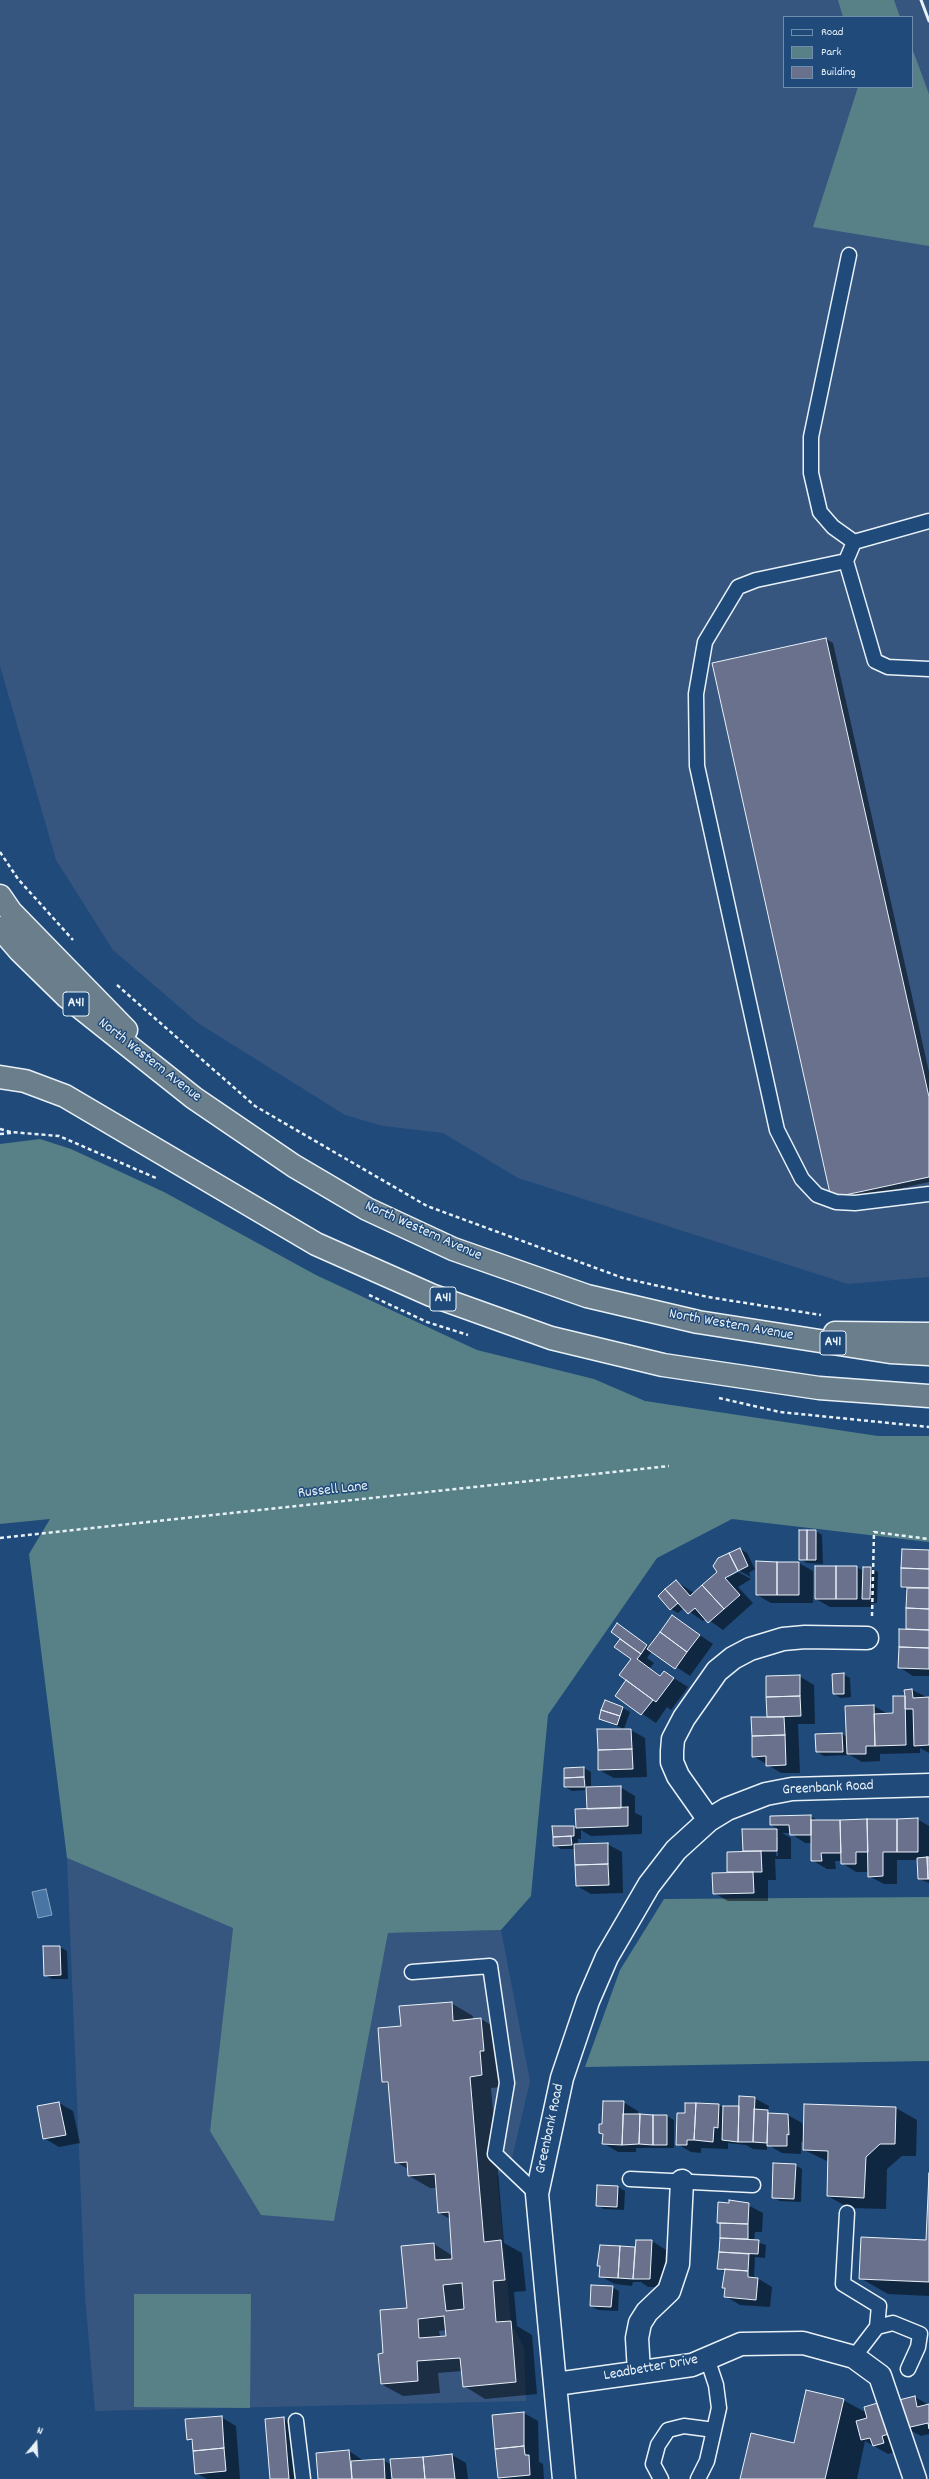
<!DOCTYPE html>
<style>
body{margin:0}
#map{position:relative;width:929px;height:2479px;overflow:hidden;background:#1f4a7a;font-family:Dekko,sans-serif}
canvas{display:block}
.legend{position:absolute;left:783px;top:16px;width:130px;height:72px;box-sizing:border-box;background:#1f4a7a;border:1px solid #6f8dac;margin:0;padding:5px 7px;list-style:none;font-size:12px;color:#e8f1f8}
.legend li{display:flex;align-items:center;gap:8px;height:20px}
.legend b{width:20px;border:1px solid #6f8dac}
.north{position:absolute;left:16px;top:2423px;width:40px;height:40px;-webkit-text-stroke:3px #1f4a7a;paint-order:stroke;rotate:18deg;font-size:11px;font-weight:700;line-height:16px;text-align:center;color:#e8f1f8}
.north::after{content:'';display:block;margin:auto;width:14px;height:18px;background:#e8f1f8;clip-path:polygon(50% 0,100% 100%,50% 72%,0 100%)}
</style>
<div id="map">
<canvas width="929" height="2479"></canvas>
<ul class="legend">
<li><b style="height:5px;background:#1f4a7a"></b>Road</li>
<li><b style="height:11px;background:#578087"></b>Park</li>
<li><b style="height:11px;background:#6a718d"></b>Building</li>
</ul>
<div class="north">N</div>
</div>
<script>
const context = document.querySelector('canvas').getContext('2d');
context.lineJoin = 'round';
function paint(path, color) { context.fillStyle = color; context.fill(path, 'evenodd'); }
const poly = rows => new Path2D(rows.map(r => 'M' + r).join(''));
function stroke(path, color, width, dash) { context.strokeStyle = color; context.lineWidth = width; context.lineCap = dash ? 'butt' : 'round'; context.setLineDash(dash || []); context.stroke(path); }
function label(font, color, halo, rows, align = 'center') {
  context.font = font + ' Dekko,sans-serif'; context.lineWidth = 3; context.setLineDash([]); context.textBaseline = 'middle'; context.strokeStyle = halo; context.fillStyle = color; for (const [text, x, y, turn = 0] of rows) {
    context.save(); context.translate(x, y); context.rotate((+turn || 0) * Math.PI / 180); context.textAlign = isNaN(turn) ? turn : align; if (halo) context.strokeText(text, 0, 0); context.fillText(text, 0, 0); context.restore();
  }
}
paint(poly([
 [0,0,929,0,929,1277,848,1284,518,1178,443,1133,383,1126,345,1115,198,1023,113,950,56,860,0,666],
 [784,17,912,17,912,87,784,87],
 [67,1858,233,1928,210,2131,334,2221,388,1933,501,1930,530,2081,511,2163,497,2176,511,2323,524,2347,526,2401,95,2411,85,2296]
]), '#365680');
paint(poly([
 [838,0,894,0,900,17,843,17],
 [912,48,929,94,929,246,813,227,858,87,912,87],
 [40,1139,71,1149,164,1192,316,1275,477,1350,594,1379,645,1401,878,1436,929,1436,929,1542,732,1519,657,1558,548,1715,531,1896,501,1930,388,1933,334,2221,261,2215,210,2131,233,1928,67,1858,29,1554,50,1519,0,1524,0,1144],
 [929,1897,929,2061,585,2067,620,1970,664,1899],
 [134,2294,251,2294,250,2408,134,2407]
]), '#578087');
const water = poly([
 [46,1889,52,1915,38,1918,32,1892,46,1889]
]);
paint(water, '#4975a4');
stroke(water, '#89a7c6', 1);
paint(poly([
 [826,639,833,643,929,1072,929,1182,839,1202,713,664],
 [816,1531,822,1535,823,1564,807,1563,800,1559],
 [740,1549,747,1553,755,1569,749,1573,751,1577,740,1571,742,1567,728,1575,728,1578,738,1572,751,1579,738,1587,753,1603,723,1630,706,1618,703,1621,684,1608,678,1613,671,1609,676,1581,694,1593],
 [929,1551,929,1676,913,1676,899,1667,910,1631,907,1629,908,1591,902,1587],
 [799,1563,813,1571,813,1603,771,1603,757,1595],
 [856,1567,864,1571,864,1568,871,1568,878,1572,877,1603,871,1603,871,1607,830,1607,816,1599],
 [672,1616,713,1644,690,1676,652,1651,647,1658,654,1663,650,1668,661,1676,664,1672,688,1687,671,1710,667,1707,656,1723,616,1696,627,1680,632,1658,616,1647,622,1639,625,1629,650,1647],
 [843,1674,850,1678,851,1697,841,1698,834,1694],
 [799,1676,814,1685,815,1724,798,1724,800,1773,781,1773,753,1756,768,1718,767,1677],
 [912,1690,929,1698,929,1753,920,1748,920,1753,880,1754,880,1761,862,1762,850,1755,824,1756,817,1752,842,1734,847,1737,874,1706,888,1714,894,1714],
 [623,1708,630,1712,624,1729,600,1719],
 [631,1730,645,1738,647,1777,614,1778,599,1770],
 [584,1768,591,1772,591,1788,620,1787,635,1796,635,1813,642,1816,642,1834,591,1836,581,1830,581,1839,578,1839,578,1845,607,1844,622,1852,623,1893,591,1894,577,1886,576,1849,561,1849,554,1845,574,1827,577,1829,576,1810,588,1810,587,1790,572,1791,565,1787],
 [810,1816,819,1821,917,1819,929,1826,929,1883,919,1879,918,1860,897,1860,897,1884,884,1884,869,1876,869,1872,856,1872,842,1863,842,1861,835,1861,836,1869,827,1869,812,1860,812,1843,805,1843,790,1833,782,1833,791,1838,791,1859,775,1859,776,1880,768,1880,768,1901,728,1901,714,1893,728,1873,728,1853,744,1852,743,1830,780,1830,771,1825],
 [776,1837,778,1837,778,1856,776,1856],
 [44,1947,60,1947,67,1951,68,1979,52,1979,45,1975],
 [451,2003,473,2016,473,2020,481,2019,503,2032,503,2087,491,2088,504,2243,522,2253,526,2291,514,2292,517,2326,532,2335,537,2394,485,2399,464,2386,462,2371,438,2373,440,2393,403,2396,381,2384,384,2354,408,2309,434,2244,453,2256,450,2219,439,2213,437,2188,430,2188,409,2176,408,2169,396,2162,389,2085,383,2082,402,2027],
 [446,2330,447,2336,440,2337,439,2331],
 [754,2098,769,2106,768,2111,773,2114,788,2115,802,2123,803,2132,896,2108,917,2120,916,2156,902,2156,887,2169,886,2209,849,2208,828,2196,829,2162,804,2150,804,2142,801,2142,801,2154,782,2153,770,2146,767,2146,767,2150,753,2149,746,2145,728,2143,728,2149,701,2148,701,2153,691,2152,677,2144,686,2114,719,2105,724,2108,739,2107],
 [623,2102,638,2111,638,2115,667,2116,674,2120,674,2148,636,2148,636,2152,618,2152,603,2143,604,2135,600,2133,603,2125],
 [59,2103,73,2111,80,2143,59,2147,44,2138],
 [795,2165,802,2169,801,2202,780,2201,773,2197],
 [598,2186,618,2187,625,2191,624,2210,604,2209,597,2205],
 [929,2192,929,2296,888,2294,860,2278,926,2242],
 [740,2201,763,2213,762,2232,755,2232,754,2241,766,2245,765,2258,755,2257,754,2276,772,2287,770,2307,740,2305,725,2296,725,2272,718,2268,721,2224,718,2222,719,2203],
 [652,2241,666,2250,664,2287,648,2287,641,2282,633,2282,632,2286,615,2284,600,2276,601,2267,598,2266,601,2246,636,2248],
 [612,2287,619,2291,618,2311,598,2310,591,2306],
 [915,2397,929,2405,929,2434,921,2436,906,2428],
 [843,2400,867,2413,881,2403,898,2451,888,2454,865,2441,857,2479,741,2479,794,2444],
 [524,2413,538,2421,539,2462,543,2464,544,2479,502,2479,499,2477],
 [221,2417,236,2426,240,2479,207,2479,196,2473,194,2443,188,2439],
 [283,2418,290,2422,295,2479,271,2479],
 [349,2451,364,2461,383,2460,392,2465,391,2460,452,2455,466,2463,468,2479,319,2479]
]), '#0007');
const building = poly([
 [826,638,929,1097,929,1177,831,1198,712,663,826,638],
 [799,1530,807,1530,807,1560,799,1560,799,1530],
 [807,1530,816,1530,816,1560,807,1560,807,1530],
 [740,1548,748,1566,738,1571,729,1553,740,1548],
 [902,1549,929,1550,929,1569,901,1568,902,1549],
 [729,1553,738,1571,725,1578,740,1595,724,1609,702,1585,717,1572,713,1566,718,1558,729,1553],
 [756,1561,777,1562,777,1595,756,1595,756,1561],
 [777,1562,799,1562,799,1595,777,1595,777,1562],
 [815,1566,836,1566,836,1599,815,1599,815,1566],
 [836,1566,857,1566,857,1599,836,1599,836,1566],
 [863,1567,871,1567,870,1599,862,1599,863,1567],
 [901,1568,929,1569,929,1588,901,1587,901,1568],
 [676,1580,690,1596,702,1585,724,1609,708,1623,695,1608,688,1614,665,1589,676,1580],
 [907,1588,929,1588,929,1609,906,1608,907,1588],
 [665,1589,678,1603,670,1610,658,1596,665,1589],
 [906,1608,929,1609,929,1630,906,1629,906,1608],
 [672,1615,700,1635,687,1652,660,1632,672,1615],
 [617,1623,647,1645,641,1654,611,1632,617,1623],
 [899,1629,929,1630,929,1648,899,1647,899,1629],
 [660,1632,687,1652,675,1669,647,1649,660,1632],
 [620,1639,641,1654,637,1659,660,1676,664,1671,674,1678,656,1702,619,1675,631,1659,614,1647,620,1639],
 [899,1647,929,1648,929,1669,898,1668,899,1647],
 [844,1673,844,1694,833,1694,832,1674,844,1673],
 [800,1675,800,1696,766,1697,766,1676,800,1675],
 [626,1680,653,1700,641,1715,615,1696,626,1680],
 [912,1689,913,1698,929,1697,929,1745,914,1746,913,1709,905,1709,905,1696,904,1690,912,1689],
 [800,1696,801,1716,767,1717,766,1697,800,1696],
 [893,1696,905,1696,906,1745,875,1746,874,1714,893,1713,893,1696],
 [605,1700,623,1707,620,1716,601,1710,605,1700],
 [874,1705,875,1746,866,1746,866,1754,847,1754,845,1706,874,1705],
 [601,1710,620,1716,617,1725,599,1719,601,1710],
 [751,1717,784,1717,785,1735,752,1736,751,1717],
 [597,1729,631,1729,632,1749,598,1750,597,1729],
 [842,1733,843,1752,816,1752,815,1734,842,1733],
 [785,1735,786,1765,766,1766,766,1756,752,1757,752,1736,785,1735],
 [632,1749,633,1769,598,1770,598,1750,632,1749],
 [584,1767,584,1777,564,1778,564,1768,584,1767],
 [584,1777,585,1787,564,1787,564,1778,584,1777],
 [621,1786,621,1808,587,1809,586,1787,621,1786],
 [628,1807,628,1826,576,1828,575,1809,628,1807],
 [811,1815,811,1835,790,1835,789,1825,770,1825,770,1816,811,1815],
 [918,1818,918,1852,897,1852,897,1819,918,1818],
 [867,1819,868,1852,856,1852,856,1864,841,1864,840,1820,867,1819],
 [867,1819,897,1819,897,1852,883,1852,883,1876,868,1877,867,1819],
 [811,1820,840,1820,841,1853,821,1853,822,1861,811,1861,811,1820],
 [552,1826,574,1826,574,1836,553,1837,552,1826],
 [742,1829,777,1829,777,1851,743,1851,742,1829],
 [571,1836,572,1845,553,1846,553,1837,571,1836],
 [608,1843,608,1864,575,1865,574,1844,608,1843],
 [761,1851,762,1872,727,1872,727,1852,761,1851],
 [927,1857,929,1857,929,1879,928,1879,927,1857],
 [927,1857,928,1879,918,1879,917,1858,927,1857],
 [608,1864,609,1885,576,1886,575,1865,608,1864],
 [753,1872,754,1893,713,1894,712,1873,753,1872],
 [43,1946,60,1946,61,1975,44,1976,43,1946],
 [452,2002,453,2021,481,2018,484,2051,480,2051,482,2075,470,2077,484,2242,501,2240,505,2280,493,2281,496,2322,511,2321,516,2382,463,2387,460,2358,417,2361,418,2381,381,2384,378,2354,383,2353,380,2310,407,2308,401,2246,434,2243,435,2260,452,2259,449,2212,438,2213,435,2174,408,2176,407,2162,395,2163,388,2082,382,2082,378,2028,401,2026,399,2006,452,2002],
 [462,2283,464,2309,446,2311,443,2285,462,2283],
 [444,2316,446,2336,419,2338,418,2319,444,2316],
 [739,2096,755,2097,753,2142,738,2142,739,2096],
 [603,2101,624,2101,622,2145,602,2144,603,2134,599,2133,599,2124,602,2124,603,2101],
 [59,2102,66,2135,43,2139,37,2106,59,2102],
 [685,2103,696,2103,694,2140,687,2140,687,2145,676,2145,677,2113,685,2113,685,2103],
 [696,2103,719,2104,718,2128,714,2127,713,2142,694,2140,696,2103],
 [804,2104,896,2107,895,2144,880,2144,866,2157,864,2198,827,2196,828,2151,803,2150,804,2104],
 [723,2106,739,2106,738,2142,722,2140,723,2106],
 [754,2109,768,2110,767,2143,753,2142,754,2109],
 [768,2113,788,2114,789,2135,787,2134,787,2146,767,2146,768,2113],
 [623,2114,640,2114,639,2144,622,2145,623,2114],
 [640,2114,653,2115,653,2145,639,2144,640,2114],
 [653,2115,667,2115,667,2145,653,2145,653,2115],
 [773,2163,796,2164,794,2199,772,2198,773,2163],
 [929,2173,929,2282,859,2279,861,2237,926,2240,929,2173],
 [597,2185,618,2186,617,2207,596,2206,597,2185],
 [729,2200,749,2203,748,2224,717,2223,718,2202,729,2203,729,2200],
 [720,2223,748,2224,748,2239,720,2238,720,2223],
 [720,2238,759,2240,758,2254,719,2252,720,2238],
 [636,2240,652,2240,650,2279,633,2279,636,2240],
 [600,2245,620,2246,618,2278,599,2277,600,2266,597,2266,600,2245],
 [620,2246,635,2247,633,2279,618,2278,620,2246],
 [719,2252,749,2254,748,2271,717,2269,719,2252],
 [725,2269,748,2271,748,2277,758,2278,756,2300,724,2297,725,2288,722,2288,725,2269],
 [591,2285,613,2286,611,2307,590,2306,591,2285],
 [806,2390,844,2399,825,2479,740,2479,751,2433,794,2443,806,2390],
 [915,2396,917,2407,929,2404,929,2429,928,2423,906,2428,899,2400,915,2396],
 [881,2402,889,2434,882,2436,884,2443,873,2446,870,2438,861,2440,856,2421,867,2418,864,2407,881,2402],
 [524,2412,524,2446,495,2449,492,2415,524,2412],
 [222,2416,224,2448,193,2451,192,2439,187,2440,185,2419,222,2416],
 [284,2417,289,2479,270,2479,265,2419,284,2417],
 [524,2446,525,2455,529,2455,530,2475,498,2478,495,2449,524,2446],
 [224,2448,226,2471,195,2474,193,2451,224,2448],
 [349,2450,352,2479,318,2479,316,2453,349,2450],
 [452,2454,455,2479,425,2479,423,2457,452,2454],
 [423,2457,425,2479,392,2479,390,2459,423,2457],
 [384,2459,385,2479,352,2479,351,2461,384,2459]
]);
paint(building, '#6a718d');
stroke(building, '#e8f1f8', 1);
const service = poly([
 [849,255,811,437,811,473,820,512,833,527,854,542],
 [929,521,854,542,846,561,875,661,888,667,929,669],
 [846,561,756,580,738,587,705,642,696,694,697,766,777,1130,802,1179,817,1195,836,1202,855,1203,929,1194],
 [412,1972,490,1966,507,2083,495,2154,537,2194],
 [630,2179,753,2185],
 [847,2213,843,2284,879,2306,877,2327,854,2357],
 [877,2327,893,2323,920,2334,918,2347,908,2369],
 [296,2421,303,2479],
 [661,2479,653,2464,658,2445,668,2430,684,2426,714,2430],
 [698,2479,707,2461,719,2408,716,2385,707,2358]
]);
const minor = poly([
 [709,1820,678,1776,672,1762,672,1751,673,1739,684,1718,717,1671,733,1658,750,1649,783,1639,805,1637,867,1638],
 [639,2372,637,2338,640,2323,647,2312,669,2291,678,2264,682,2181],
 [556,2384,692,2365,741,2344,803,2343,854,2357,880,2376,915,2479],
 [564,2479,537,2194,562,2078,588,2001,607,1957,649,1885,676,1850,709,1820,727,1809,766,1794,792,1789,929,1785]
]);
const trunk = poly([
 [0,896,11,912,126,1030],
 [0,928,20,951,67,997,194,1098,294,1166,367,1209,453,1249,587,1296,698,1322,890,1352,929,1354],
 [0,1077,25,1081,65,1096,316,1244,431,1295,551,1338,663,1365,819,1388,929,1396],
 [835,1333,929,1334]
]);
stroke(service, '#e8f1f8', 17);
stroke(minor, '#e8f1f8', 25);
stroke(trunk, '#e8f1f8', 25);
stroke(poly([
 [0,852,18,879,73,940],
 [117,985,255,1106,427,1206,623,1278,708,1297,821,1315],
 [0,1129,11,1132,59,1136,156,1178],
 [0,1134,11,1133],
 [369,1295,427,1322,468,1335],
 [719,1398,780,1412,929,1427],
 [0,1538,669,1466],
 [872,1616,874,1532,929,1539]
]), '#e8f1f8', 2.5, [4, 3]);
stroke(service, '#1f4a7a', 14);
stroke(minor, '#1f4a7a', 22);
stroke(trunk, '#6b7e8b', 22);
stroke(poly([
 [921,0,929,21]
]), '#e8f1f8', 3);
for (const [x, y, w] of [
 [76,1004,26],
 [443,1299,26],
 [833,1343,26]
]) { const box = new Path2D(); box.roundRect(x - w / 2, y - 12, w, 24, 3); context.fillStyle = '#1f4a7a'; context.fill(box); stroke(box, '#e8f1f8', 1); }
label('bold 14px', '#e8f1f8', null, [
 ["A41",76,1004],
 ["A41",443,1299],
 ["A41",833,1343]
]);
label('15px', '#e8f1f8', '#1f4a7a', [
 ["North Western Avenue",149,1061,38],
 ["North Western Avenue",423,1232,24],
 ["North Western Avenue",731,1326,10],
 ["Russell Lane",333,1491,-6],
 ["Greenbank Road",828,1789,-3],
 ["Greenbank Road",551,2129,-78],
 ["Leadbetter Drive",651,2369,-10]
]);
</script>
